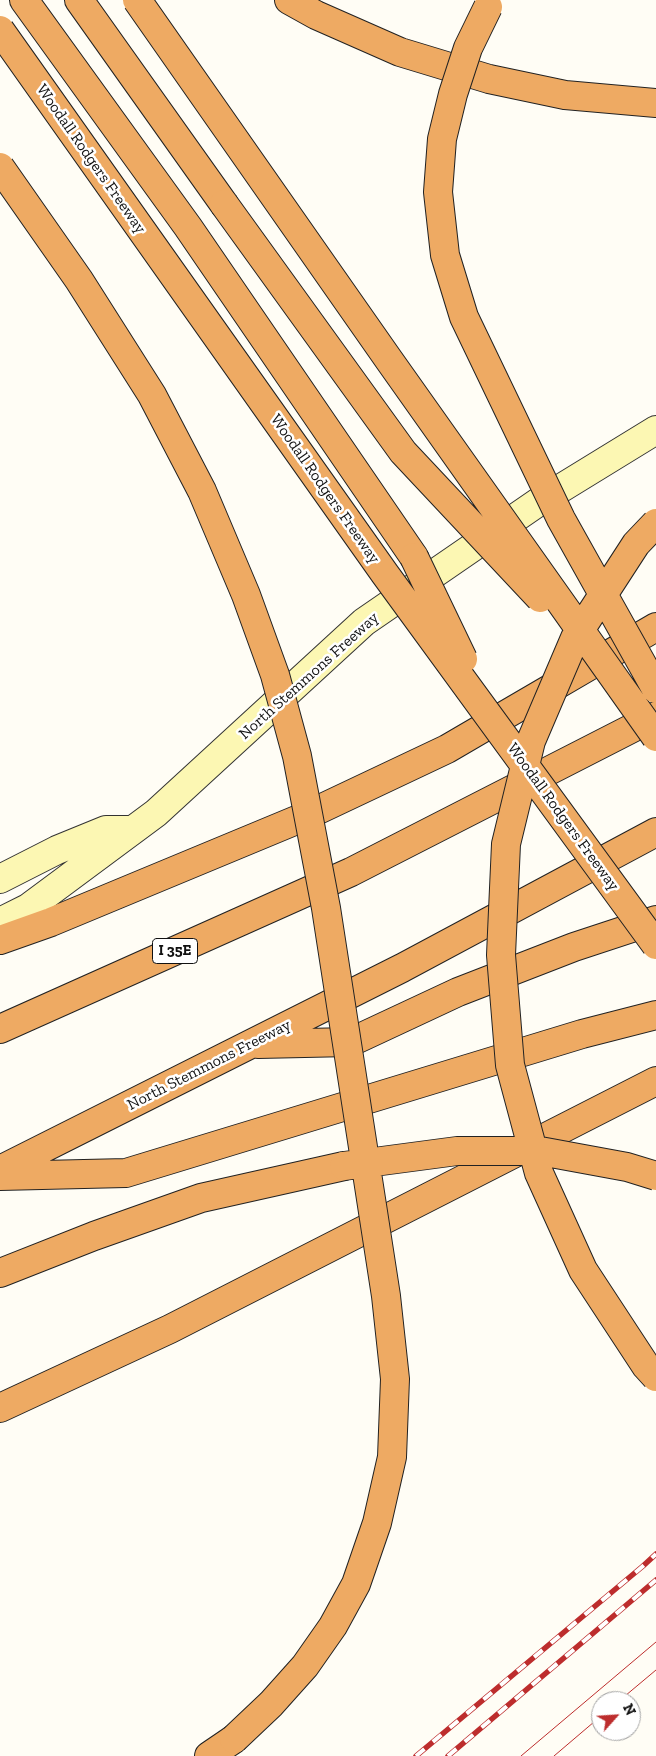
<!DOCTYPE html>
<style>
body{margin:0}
#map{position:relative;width:656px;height:1756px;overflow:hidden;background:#fffdf5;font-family:"Zilla Slab",serif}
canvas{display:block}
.north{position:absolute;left:591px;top:1691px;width:50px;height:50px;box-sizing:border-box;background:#fff;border:1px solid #a0a0a0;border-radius:50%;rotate:64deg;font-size:14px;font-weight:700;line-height:20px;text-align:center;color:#111}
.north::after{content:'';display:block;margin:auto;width:18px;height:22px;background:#bd2d2d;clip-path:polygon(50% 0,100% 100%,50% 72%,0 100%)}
</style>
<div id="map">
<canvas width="656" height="1756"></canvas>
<div class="north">N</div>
</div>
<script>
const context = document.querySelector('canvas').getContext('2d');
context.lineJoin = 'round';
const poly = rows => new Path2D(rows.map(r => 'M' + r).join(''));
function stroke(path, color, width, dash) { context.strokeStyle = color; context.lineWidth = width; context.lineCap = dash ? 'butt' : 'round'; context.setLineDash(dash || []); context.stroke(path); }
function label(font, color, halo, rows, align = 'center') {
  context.font = font + ' "Zilla Slab",serif'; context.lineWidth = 5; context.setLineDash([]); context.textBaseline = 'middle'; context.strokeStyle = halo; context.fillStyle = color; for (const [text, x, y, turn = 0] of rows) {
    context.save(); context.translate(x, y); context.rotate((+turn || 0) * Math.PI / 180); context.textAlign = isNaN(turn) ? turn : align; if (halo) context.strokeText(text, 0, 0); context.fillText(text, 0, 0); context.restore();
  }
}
const secondary = poly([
 [0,879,57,850,106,830,132,830],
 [0,922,28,908,156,813,364,622,537,503,656,430]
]);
const motorway = poly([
 [24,0,188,227,414,557],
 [79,0,224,204],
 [289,0,316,15,400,52,489,79,565,95,656,103],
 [0,940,51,922,299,819,447,749,656,627],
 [0,1029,351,872,656,716],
 [258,1044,351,1042,458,992,574,947,656,920],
 [0,1170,402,968,656,832],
 [0,1176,126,1173,582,1034,656,1015],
 [0,1273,94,1236,201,1198,344,1166],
 [0,1408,170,1329,656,1081],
 [209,1756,234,1739]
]);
stroke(secondary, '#333', 30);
stroke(motorway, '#222', 30);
stroke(secondary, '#fcf7b3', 28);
stroke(motorway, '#eeaa63', 28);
stroke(poly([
 [619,1701,656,1670],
 [521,1756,656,1642],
 [554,1756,601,1716]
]), '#bd2d2d', 1);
const rail = poly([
 [416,1756,643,1566,656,1554],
 [448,1756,656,1580]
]);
stroke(rail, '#bd2d2d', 5.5);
stroke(rail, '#fff', 4, [11]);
const motorwayBridge = poly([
 [137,0,389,360,656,737],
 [488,7,468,48,453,94,442,139,438,192,445,255,464,317,561,519,656,689],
 [0,30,385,574,656,945],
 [0,167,79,280,152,395,202,491,246,595,275,675,297,756,326,908,386,1296,395,1379,392,1457,377,1523,356,1584,333,1626,305,1666,271,1704,234,1739],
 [224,204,403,452,540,598],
 [656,523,636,544,575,638,531,741,506,844,501,955,510,1065,539,1173,583,1270,646,1366,656,1377],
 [414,557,463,659],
 [344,1166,457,1151,540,1151,627,1167,656,1176]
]);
stroke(motorwayBridge, '#222', 30, []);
stroke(motorwayBridge, '#eeaa63', 28);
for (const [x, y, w] of [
 [175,951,45]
]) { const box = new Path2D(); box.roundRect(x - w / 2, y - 12.5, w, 25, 4); context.fillStyle = '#fff'; context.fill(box); stroke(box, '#111', 1); }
label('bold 15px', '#111', null, [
 ["I 35E",175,951]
]);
label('16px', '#111', '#fff', [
 ["Woodall Rodgers Freeway",91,159,55],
 ["Woodall Rodgers Freeway",325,489,55],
 ["North Stemmons Freeway",309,676,-42],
 ["Woodall Rodgers Freeway",563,817,54],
 ["North Stemmons Freeway",209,1065,-27]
]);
</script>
